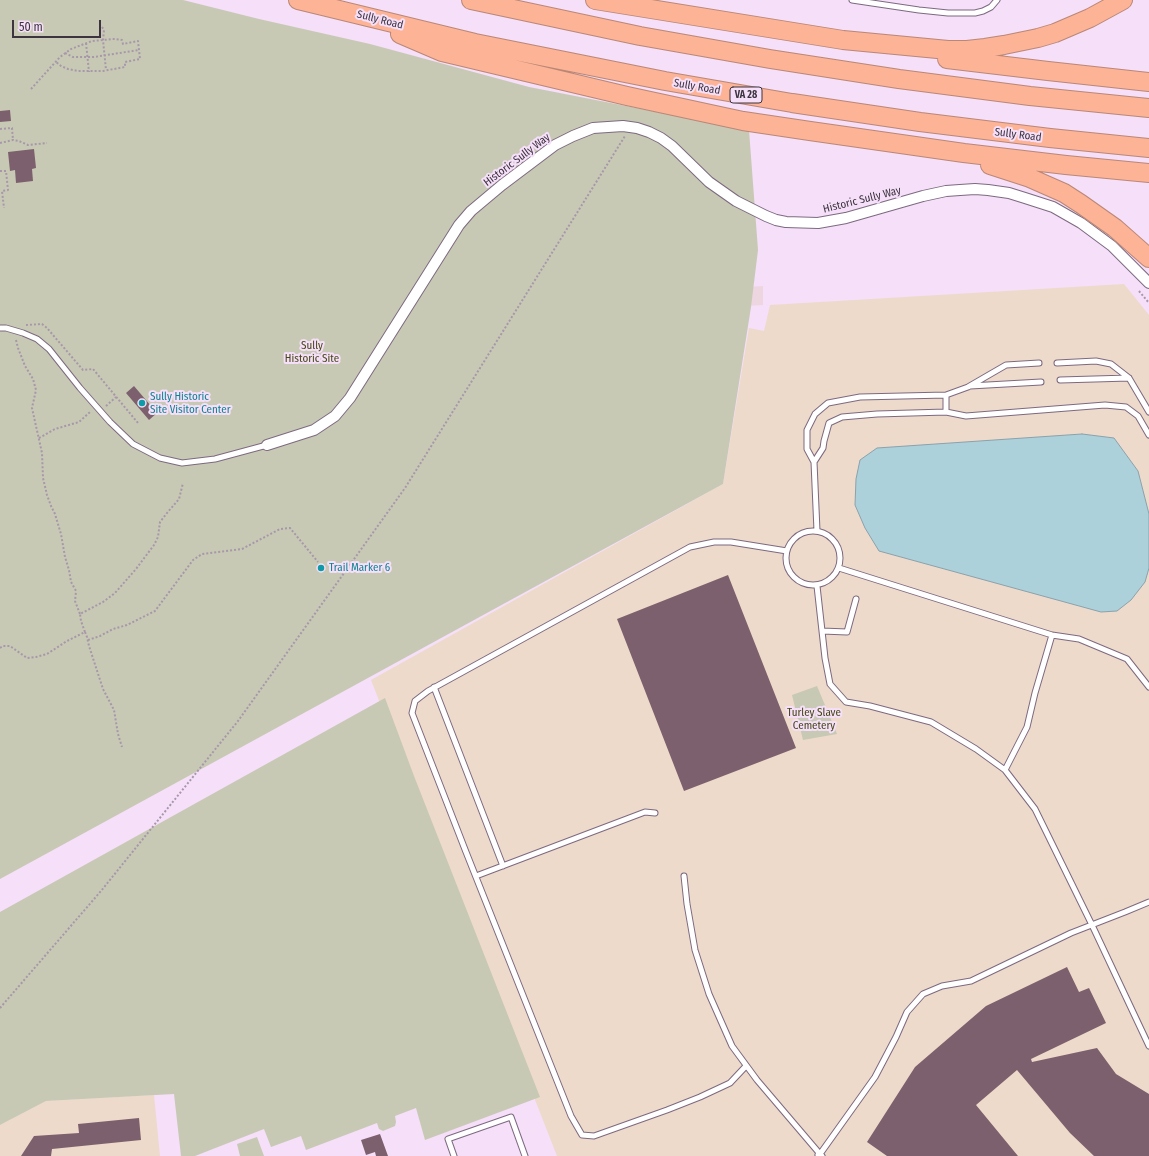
<!DOCTYPE html>
<style>
body{margin:0}
#map{position:relative;width:1149px;height:1156px;overflow:hidden;background:#f5dff9;font-family:"Fira Sans Condensed",sans-serif}
canvas{display:block}
.scale{position:absolute;left:12px;top:20px;width:89px;height:18px;box-sizing:border-box;border:2px solid #3d343f;border-top:0;padding-left:5px;font-size:12px;line-height:14px;white-space:nowrap;color:#3d343f;-webkit-text-stroke:3px #f5dff9;paint-order:stroke}
</style>
<div id="map">
<canvas width="1149" height="1156"></canvas>
<div class="scale">50 m</div>
</div>
<script>
const context = document.querySelector('canvas').getContext('2d');
context.lineJoin = 'round';
function paint(path, color) { context.fillStyle = color; context.fill(path, 'evenodd'); }
const poly = rows => new Path2D(rows.map(r => 'M' + r).join(''));
function stroke(path, color, width, dash) { context.strokeStyle = color; context.lineWidth = width; context.lineCap = dash ? 'butt' : 'round'; context.setLineDash(dash || []); context.stroke(path); }
function label(font, color, halo, rows, align = 'center') {
  context.font = font + ' "Fira Sans Condensed",sans-serif'; context.lineWidth = 4; context.setLineDash([]); context.textBaseline = 'middle'; context.strokeStyle = halo; context.fillStyle = color; for (const [text, x, y, turn = 0] of rows) {
    context.save(); context.translate(x, y); context.rotate((+turn || 0) * Math.PI / 180); context.textAlign = isNaN(turn) ? turn : align; if (halo) context.strokeText(text, 0, 0); context.fillText(text, 0, 0); context.restore();
  }
}
paint(poly([
 [1124,284,1149,315,1149,1156,557,1156,371,680,723,484,749,328,764,331,770,305],
 [154,1095,160,1156,0,1156,0,1125,46,1101]
]), '#eddaca');
paint(poly([
 [763,286,763,305,696,309,695,290]
]), '#eed6e1');
paint(poly([
 [0,0,183,0,259,19,370,44,529,87,749,130,758,250,751,307,723,484,0,879],
 [817,686,837,734,803,740,792,695],
 [385,698,414,776,540,1097,425,1140,416,1108,395,1116,396,1122,395,1126,383,1131,379,1129,377,1123,306,1150,301,1136,271,1147,264,1129,195,1156,181,1156,174,1094,46,1101,0,1125,0,912],
 [257,1137,264,1156,240,1156,237,1144]
]), '#c7c9b4');
const water = poly([
 [1082,434,1114,438,1138,471,1149,514,1149,568,1145,582,1131,600,1117,611,1101,612,879,551,865,528,855,505,856,479,860,460,877,448,1082,434]
]);
paint(water, '#acd1db');
stroke(water, '#8ba2ac', 1);
paint(poly([
 [10,110,11,121,0,122,0,111],
 [34,149,36,168,32,169,33,181,16,183,15,170,10,171,8,152],
 [134,386,157,413,149,420,126,393],
 [728,575,796,748,684,791,617,619],
 [1067,967,1079,992,1089,988,1106,1023,1031,1059,1032,1062,1097,1048,1116,1074,1149,1094,1149,1156,1094,1156,1070,1133,1017,1070,976,1105,1018,1156,887,1156,867,1142,915,1067,986,1006],
 [139,1118,141,1140,52,1149,51,1156,21,1156,34,1136,79,1133,78,1124],
 [380,1134,388,1156,376,1156,375,1152,366,1155,361,1140]
]), '#7d606d');
const service = poly([
 [852,0,919,10,948,13,975,13,983,11,991,7,997,0],
 [0,328,6,328,23,333,37,339,49,349,80,388,110,422,133,444,160,458,182,463,215,459,267,445],
 [1057,363,1096,361,1111,364,1129,378,1149,412],
 [1060,380,1129,378],
 [970,386,1041,382],
 [946,412,946,395],
 [814,462,823,448,824,441,829,423,842,417,877,414,946,412,966,416,1105,405,1126,407,1138,416,1149,435],
 '786 558a27 27 0 1 1 54 0a27 27 0 1 1-54 0Z',
 [817,531,814,462,807,449,807,430,815,414,828,403,860,397,946,395,968,387,1006,365,1039,363],
 [839,568,1052,635,1079,639,1127,659,1149,687],
 [817,586,825,658,830,684,846,702,870,706,931,722,976,749,1005,770],
 [822,631,847,632,856,599],
 [1052,635,1035,693,1027,727,1005,770,1035,809,1092,925,1149,1046],
 [434,687,503,866],
 [476,876,645,812,655,813],
 [684,876,687,904,695,950,709,994,732,1046,757,1080,820,1154,818,1155],
 [746,1066,730,1083,700,1097,667,1110,594,1136,582,1135,571,1116,466,852,412,713,415,701,428,691,690,547,714,542,731,542,787,551],
 [454,1156,448,1139,511,1117,525,1156],
 [822,1156,820,1154,875,1077,896,1037,907,1012,923,994,942,986,971,981,1071,933,1125,912,1149,902]
]);
const minor = poly([
 [267,445,314,430,335,416,350,398,459,225,471,211,502,185,555,145,573,136,593,128,623,126,637,128,649,132,661,138,672,146,709,182,736,201,766,216,776,220,786,222,818,223,846,218,923,196,946,191,960,190,975,189,988,190,1009,193,1025,198,1053,207,1081,223,1112,246,1149,283]
]);
const motorway = poly([
 [298,0,475,43,665,81,792,103,920,122,1050,138,1149,148],
 [471,0,640,36,770,59,899,79,1030,96,1149,108],
 [595,0,843,40,948,50,967,50,985,48,1004,45,1038,38,1055,33,1090,18,1123,0],
 [400,34,442,52,627,96,743,121,810,131,964,153,1066,165,1149,173],
 [947,59,1048,71,1149,82],
 [990,165,1030,178,1064,193,1081,204,1115,228,1149,258]
]);
stroke(service, '#7d6980', 7);
stroke(minor, '#7d6980', 12);
stroke(motorway, '#ba8777', 20);
stroke(poly([
 [102,27,104,30,103,40,106,70],
 [86,43,89,72],
 [65,53,73,57,94,57,139,50],
 [31,89,60,57,71,49,92,41,114,39,122,40,123,44,138,41,140,59,125,62,125,67,103,71,78,71,68,69,61,66,56,62],
 [0,129,12,128,13,140],
 [0,143,13,140,19,141,28,145,47,143],
 [0,171,6,171,8,190,2,191,4,208],
 [1139,291,1149,303],
 [26,325,42,324,47,328,83,370,93,369,138,423],
 [16,340,18,348,25,366,33,379,36,390,32,408,42,453,43,478,47,495,51,506,55,514,61,534,65,557,69,570,71,582,76,591,75,601,80,614],
 [106,406,116,397],
 [39,438,55,429,79,422,90,412],
 [85,632,87,637,89,646,103,689,114,710,118,734,122,747],
 [88,640,100,636,113,629,127,625,155,611,193,560,202,554,242,549,280,529,290,528,318,562],
 [0,648,3,646,10,646,27,658,36,657,47,654,67,641,85,632,81,621,80,614,103,602,115,593,136,569,154,545,158,537,160,522,167,513,179,499,183,483],
 [0,1008,101,891,238,721,405,488,625,136]
]), '#a797aa', 2, [2, 2]);
stroke(service, '#fff', 5);
stroke(minor, '#fff', 10);
stroke(motorway, '#fdb395', 18);
for (const [x, y, r, color] of [
 [142,403,4,"#0f9aa8"],
 [321,568,4,"#0f9aa8"]
]) { const dot = new Path2D(); dot.arc(x, y, r, 0, 2 * Math.PI); context.fillStyle = color; context.fill(dot); stroke(dot, '#f5dff9', 1.5); }
for (const [x, y, w] of [
 [746,95,32]
]) { const box = new Path2D(); box.roundRect(x - w / 2, y - 8, w, 16, 3); context.fillStyle = '#f5dff9'; context.fill(box); stroke(box, '#3d343f', 1); }
label('bold 10px', '#3d343f', null, [
 ["VA 28",746,95]
]);
label('11px', '#3d343f', '#f5dff9', [
 ["Sully Road",380,20,14],
 ["Sully Road",697,87,10],
 ["Sully Road",1018,135,7],
 ["Historic Sully Way",517,160,-37],
 ["Historic Sully Way",862,200,-14]
]);
label('11px', '#444713', '#f5dff9', [
 ["Sully",312,346],
 ["Historic Site",312,359],
 ["Turley Slave",814,713],
 ["Cemetery",814,726]
]);
label('11px', '#0d838f', '#f5dff9', [
 ["Sully Historic",150,397],
 ["Site Visitor Center",150,410],
 ["Trail Marker 6",329,568]
], 'left');
</script>
